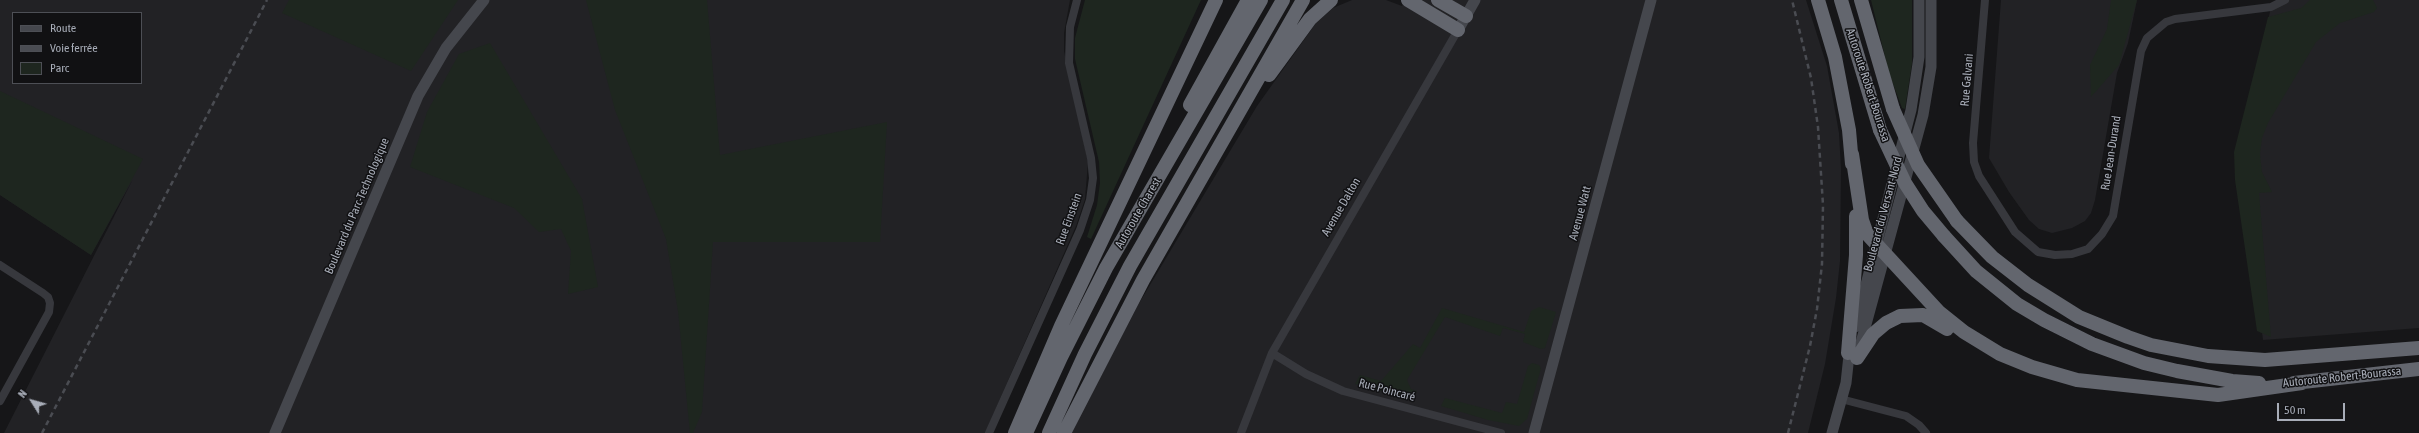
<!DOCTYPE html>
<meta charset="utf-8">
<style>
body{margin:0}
#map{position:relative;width:2419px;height:433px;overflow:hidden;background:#161618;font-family:"Asap Condensed",sans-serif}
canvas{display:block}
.legend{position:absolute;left:12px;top:12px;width:130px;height:72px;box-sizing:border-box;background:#111113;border:1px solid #4d4f55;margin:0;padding:5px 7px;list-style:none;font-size:12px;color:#a8adb8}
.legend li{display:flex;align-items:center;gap:8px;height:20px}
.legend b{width:20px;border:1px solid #4d4f55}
.north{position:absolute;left:12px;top:381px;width:40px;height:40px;-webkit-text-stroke:3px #111113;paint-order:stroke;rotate:307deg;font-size:11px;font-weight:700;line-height:16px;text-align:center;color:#a8adb8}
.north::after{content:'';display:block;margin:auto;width:14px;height:18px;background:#a8adb8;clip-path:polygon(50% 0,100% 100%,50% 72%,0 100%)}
.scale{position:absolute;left:2277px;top:403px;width:68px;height:18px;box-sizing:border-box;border:2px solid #a8adb8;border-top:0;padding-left:5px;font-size:12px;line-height:14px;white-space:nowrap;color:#a8adb8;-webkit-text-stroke:3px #111113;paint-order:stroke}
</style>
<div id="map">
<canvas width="2419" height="433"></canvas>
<ul class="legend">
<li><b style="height:5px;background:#45474d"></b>Route</li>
<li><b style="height:5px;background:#4a4c52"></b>Voie ferrée</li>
<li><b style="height:11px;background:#1e261f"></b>Parc</li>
</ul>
<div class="north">N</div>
<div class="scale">50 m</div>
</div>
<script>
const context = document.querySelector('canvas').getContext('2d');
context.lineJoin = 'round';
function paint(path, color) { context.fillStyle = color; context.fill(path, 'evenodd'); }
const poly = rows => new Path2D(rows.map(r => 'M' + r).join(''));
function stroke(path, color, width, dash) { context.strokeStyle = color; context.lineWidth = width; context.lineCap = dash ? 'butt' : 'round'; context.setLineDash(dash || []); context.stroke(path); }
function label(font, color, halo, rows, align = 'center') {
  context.font = font + ' "Asap Condensed",sans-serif'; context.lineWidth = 3; context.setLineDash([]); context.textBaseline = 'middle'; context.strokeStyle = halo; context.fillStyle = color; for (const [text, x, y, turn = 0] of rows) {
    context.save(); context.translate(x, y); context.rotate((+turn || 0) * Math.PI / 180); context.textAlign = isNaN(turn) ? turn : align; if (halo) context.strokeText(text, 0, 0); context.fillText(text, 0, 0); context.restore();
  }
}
paint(poly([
 [0,0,1070,0,1064,33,1064,51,1088,162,1085,199,1076,226,985,433,4,433,133,179,91,255,0,195],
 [13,13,141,13,141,83,13,83],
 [1352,0,1386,0,1402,6,1406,0,1806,0,1827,66,1839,133,1841,169,1840,261,1836,298,1825,364,1808,433,1071,433,1138,305,1257,106,1316,23,1333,8],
 [2001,0,2137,0,2128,43,2117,73,2095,200,2091,213,2085,221,2072,228,2052,233,2039,229,2029,220,2009,192,1989,158],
 [2285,0,2419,0,2419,328,2263,340,2240,153,2271,7]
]), '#222225');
paint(poly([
 [289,0,458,0,411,71,282,13],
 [586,0,707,0,720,155,887,122,880,242,713,242,702,412,693,433,690,433,678,311,666,239,615,110],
 [1085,0,1201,0,1091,239,1087,237,1097,205,1100,183,1099,162,1075,59,1075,38],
 [1871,0,1912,0,1912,63,1905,109,1902,108,1889,73],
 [2111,0,2137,0,2119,65,2091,97,2090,65,2107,29],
 [2310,0,2373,0,2377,8,2374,12,2340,23,2316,42,2268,123,2262,138,2260,154,2262,172,2272,192,2259,193,2271,337,2257,331,2235,180,2234,152,2268,17,2301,8],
 [490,43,582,199,598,287,568,294,571,251,561,229,539,232,514,208,410,167,427,112,459,54],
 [0,91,143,159,91,255,0,195],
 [1539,307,1556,312,1545,348,1541,349,1523,342,1525,334,1503,328,1500,336,1445,317,1407,380,1411,389,1417,391,1414,397,1401,396,1355,384,1360,375,1381,381,1413,344,1420,348,1442,308,1524,332,1531,311],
 [1532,363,1539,365,1541,368,1527,419,1519,426,1488,420,1441,406,1445,398,1502,413,1506,402,1517,404,1528,366]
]), '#1e261f');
stroke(poly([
 [1985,0,1973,143,1974,162,1979,176,2015,232,2038,252,2055,255,2072,254,2088,249,2102,234,2113,216,2141,51,2147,38,2166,22,2175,19,2271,7,2285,0],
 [0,265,43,293,48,297,50,303,49,312,0,401],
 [1272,353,1306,374,1343,391,1501,433],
 [1841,399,1906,416,1919,425,1926,433],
 [989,433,1080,230,1090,200,1093,178,1091,158,1069,63,1070,27,1077,0],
 [1241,433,1272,353,1458,30]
]), '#37383d', 8);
stroke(poly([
 [1458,30,1475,0],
 [1855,327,1911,110,1919,57,1919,0],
 [1859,350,1923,115,1931,67,1931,0],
 [275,433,418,96,446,48,484,0],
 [1534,433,1651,0],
 [1832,433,1846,383,1850,346]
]), '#45474d', 11);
stroke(poly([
 [1408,0,1458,30],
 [1438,0,1466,16],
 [1818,0,1835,57,1849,130,1852,164],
 [1841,0,1880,130],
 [1861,0,1893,109],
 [1269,75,1310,19,1331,0],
 [1190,105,1248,0],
 [1852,154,1862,220,1867,234,1939,312,1964,332,2000,354,2032,367,2077,380,2218,395,2302,383],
 [1957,221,1992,257,2028,285,2079,317,2128,337,2151,345,2208,356,2265,360,2419,348],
 [1944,236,1976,271,2017,304,2044,320,2092,344,2144,363,2177,371,2232,381,2259,383],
 [1848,353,1856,255,1856,216],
 [1857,358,1873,334,1886,323,1900,316,1923,315,1947,329],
 [2294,383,2419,369],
 [1015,433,1061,326,1216,0],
 [1026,433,1061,357,1106,268,1261,0],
 [1049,433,1085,354,1130,266,1283,0],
 [1064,433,1143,280,1303,0]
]), '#63666e', 14);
stroke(poly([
 [42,433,267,0],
 [1788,433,1810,346,1817,309,1822,264,1823,205,1818,127,1811,78,1792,0]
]), '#4a4c52', 2.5, [5, 4]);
stroke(poly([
 [1893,109,1918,165,1957,221],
 [1880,130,1905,183,1923,211,1944,236]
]), '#63666e', 14);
label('12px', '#a8adb8', '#111113', [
 ["Rue Galvani",1967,80,-85],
 ["Autoroute Robert-Bourassa",1868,85,72],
 ["Rue Jean-Durand",2111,153,-81],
 ["Boulevard du Parc-Technologique",357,206,-67],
 ["Avenue Dalton",1341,207,-60],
 ["Autoroute Charest",1138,213,-60],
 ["Avenue Watt",1580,213,-75],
 ["Boulevard du Versant-Nord",1883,214,-75],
 ["Rue Einstein",1069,219,-70],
 ["Autoroute Robert-Bourassa",2342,377,-6],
 ["Rue Poincaré",1387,390,15]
]);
</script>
